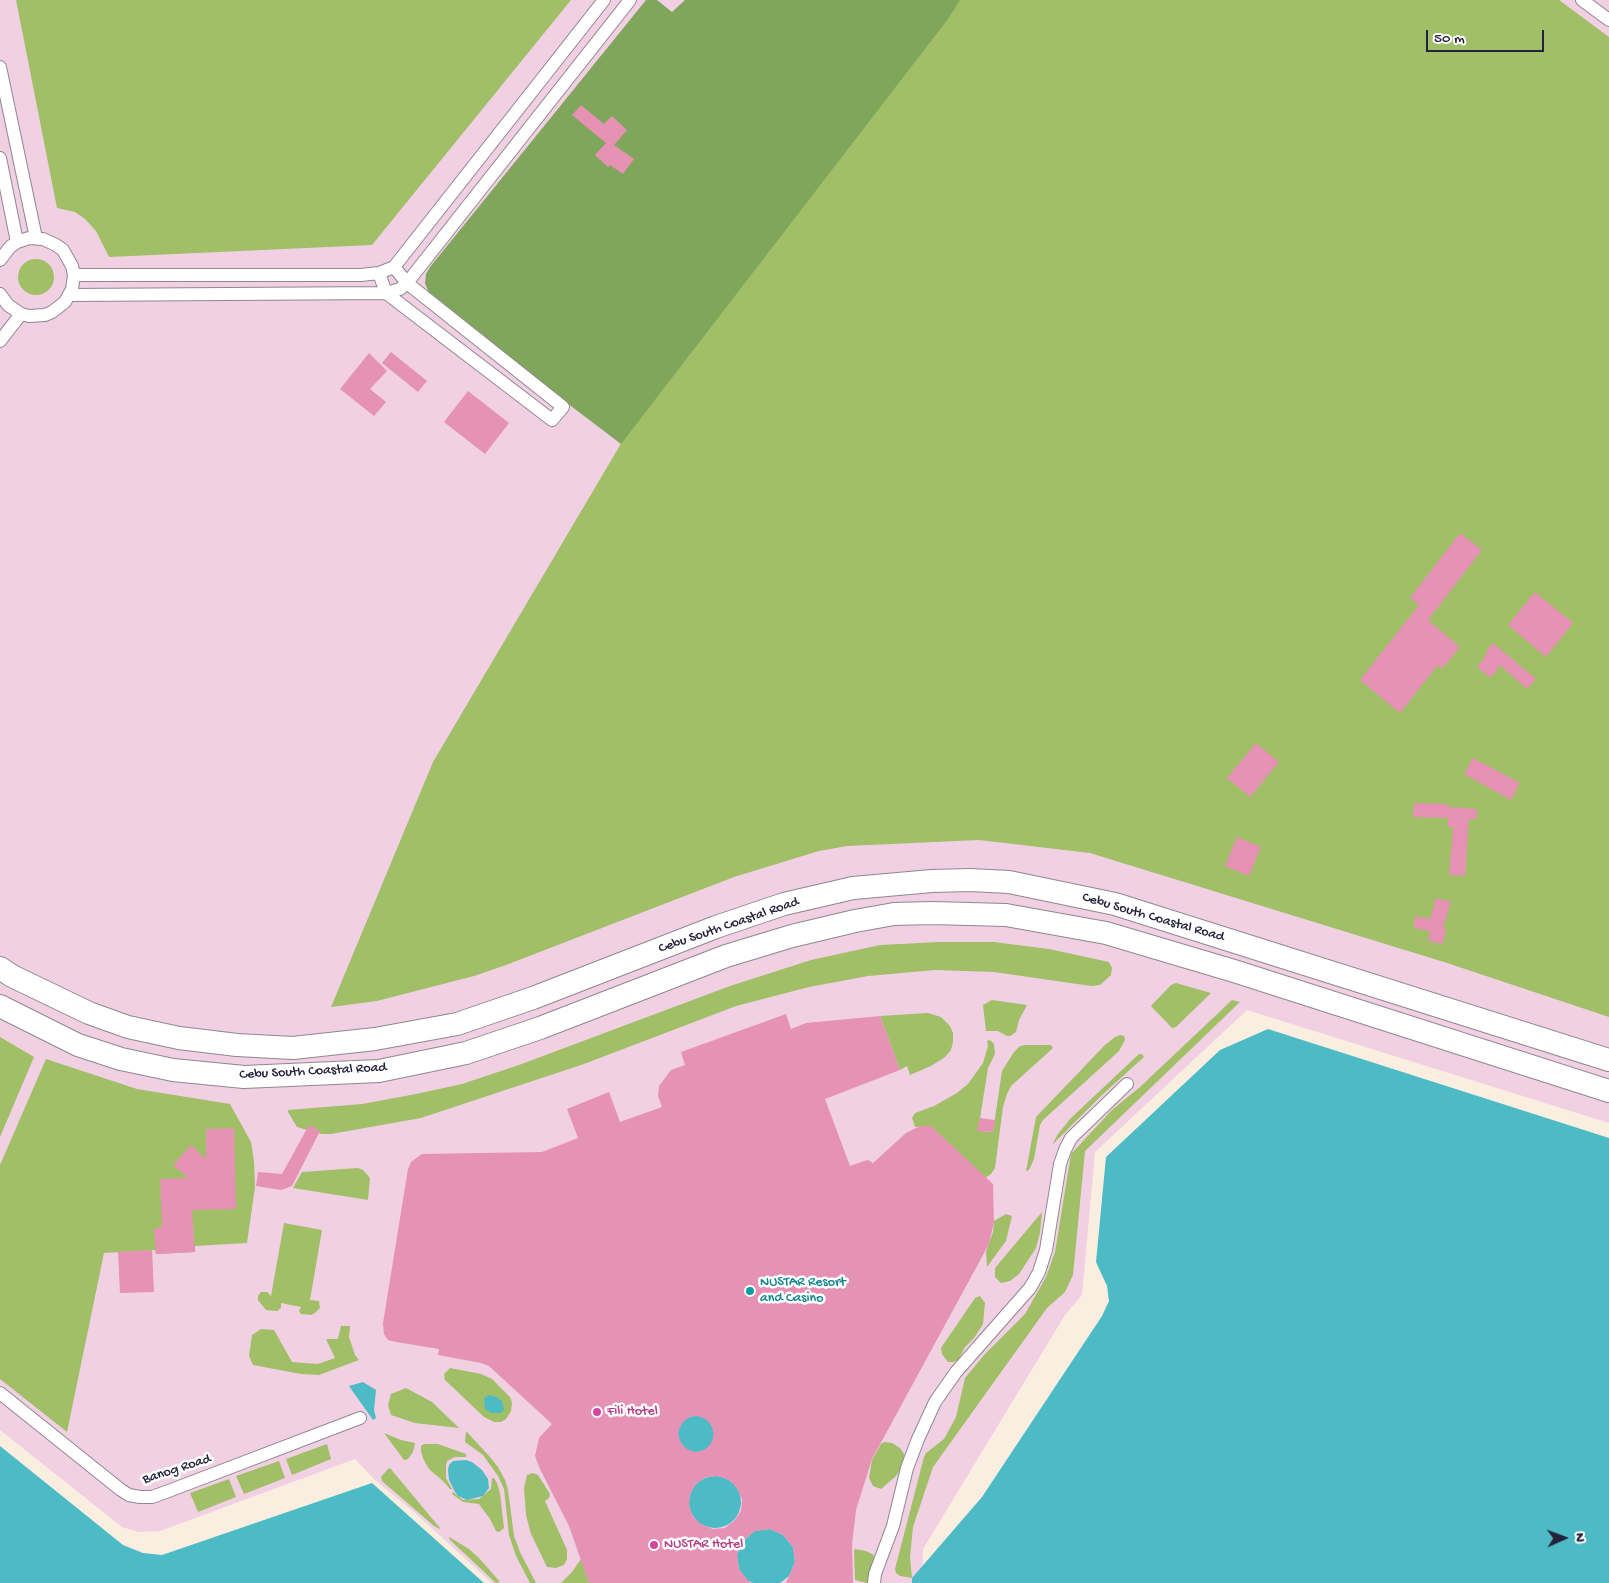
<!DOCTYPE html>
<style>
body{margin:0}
#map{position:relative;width:1609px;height:1583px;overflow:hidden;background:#faeee1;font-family:"Gochi Hand",sans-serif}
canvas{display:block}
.north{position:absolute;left:1539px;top:1513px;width:50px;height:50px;-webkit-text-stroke:4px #fff;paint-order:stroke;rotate:88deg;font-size:14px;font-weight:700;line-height:20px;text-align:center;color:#22223b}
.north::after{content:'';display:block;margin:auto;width:18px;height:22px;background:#22223b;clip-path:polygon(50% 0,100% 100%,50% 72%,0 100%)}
.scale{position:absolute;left:1426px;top:30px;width:118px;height:22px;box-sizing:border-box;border:2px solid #22223b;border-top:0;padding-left:6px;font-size:15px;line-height:18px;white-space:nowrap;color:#22223b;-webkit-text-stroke:4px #fff;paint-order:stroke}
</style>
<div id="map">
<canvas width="1609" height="1583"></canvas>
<div class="north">N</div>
<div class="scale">50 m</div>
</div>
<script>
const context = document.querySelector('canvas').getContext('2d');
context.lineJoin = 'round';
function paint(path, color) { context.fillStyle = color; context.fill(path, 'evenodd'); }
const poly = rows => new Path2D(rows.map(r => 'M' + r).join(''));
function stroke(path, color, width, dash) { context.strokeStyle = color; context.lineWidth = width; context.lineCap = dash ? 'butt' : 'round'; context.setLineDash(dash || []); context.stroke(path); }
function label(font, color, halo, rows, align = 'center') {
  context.font = font + ' "Gochi Hand",sans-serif'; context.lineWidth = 5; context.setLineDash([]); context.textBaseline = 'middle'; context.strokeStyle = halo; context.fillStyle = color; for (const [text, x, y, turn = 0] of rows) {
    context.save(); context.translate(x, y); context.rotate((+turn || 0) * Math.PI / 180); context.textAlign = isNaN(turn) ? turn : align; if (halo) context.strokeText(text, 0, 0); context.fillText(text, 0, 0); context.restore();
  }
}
paint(poly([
 [0,0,1609,0,1609,1123,1247,1010,1095,1152,1082,1295,1065,1315,923,1549,922,1583,492,1583,414,1512,374,1479,355,1459,160,1531,139,1532,122,1527,0,1430]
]), '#f1d0e3');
paint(poly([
 [16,0,571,0,372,245,109,257,96,231,85,219,75,212,57,208],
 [924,0,1559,0,1609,37,1609,1017,1447,963,1090,853,979,840,847,846,819,851,734,877,506,965,474,976,377,1001,331,1007,433,762,743,237],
 '18 277a18 18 0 1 1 36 0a18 18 0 1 1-36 0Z',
 [939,942,994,942,1049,949,1109,962,1112,968,1111,975,1100,985,1091,986,994,972,935,970,868,976,809,987,736,1006,584,1064,421,1118,331,1134,322,1134,297,1127,288,1112,288,1110,362,1104,416,1094,462,1084,519,1065,730,986,811,960,880,945],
 [1176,983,1211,993,1176,1027,1172,1028,1151,1006,1171,985],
 [992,1000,1027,1005,1019,1020,1016,1032,1010,1036,1007,1036,998,1031,986,1031,983,1005],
 [1232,1000,1240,1002,1085,1151,1073,1275,1065,1292,1047,1308,933,1467,913,1527,910,1557,912,1578,900,1576,896,1573,895,1569,924,1457,926,1453,944,1439,956,1417,965,1378,985,1354,1025,1314,1046,1277,1055,1252,1071,1154,1112,1110,1140,1087],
 [928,1013,941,1017,950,1026,953,1033,953,1042,951,1050,945,1057,931,1066,910,1075,907,1066,900,1070,880,1016],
 [1120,1035,1124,1036,1125,1040,1119,1051,1043,1120,1040,1125,1034,1159,1029,1170,1026,1171,1036,1117,1105,1045,1115,1037],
 [0,1037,34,1057,0,1137],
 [990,1040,994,1044,995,1054,988,1068,978,1131,993,1132,1002,1071,1014,1052,1020,1046,1026,1045,1051,1045,1053,1048,1011,1086,1007,1094,1003,1107,995,1168,991,1174,985,1178,936,1131,931,1126,915,1127,912,1118,915,1113,934,1106,957,1093,968,1084,983,1063,988,1046,987,1041],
 [1139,1054,1142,1054,1144,1057,1102,1095,1052,1145,1058,1134,1070,1119],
 [46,1059,137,1089,230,1104,251,1142,254,1161,255,1187,247,1243,195,1246,195,1252,156,1254,155,1250,104,1253,67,1432,0,1379,0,1165],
 [358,1168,363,1170,370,1178,368,1200,293,1188,302,1172],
 [1042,1212,1040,1233,1036,1248,1019,1274,1010,1281,1001,1283,995,1277,995,1268],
 [1006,1214,1012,1216,1006,1241,987,1267,986,1252,993,1232,994,1221],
 [284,1223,322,1230,310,1300,319,1301,320,1308,315,1313,311,1315,301,1314,299,1311,301,1307,281,1303,281,1308,277,1311,266,1310,258,1300,258,1296,261,1292,267,1292,271,1296],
 [980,1296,985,1303,983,1324,974,1338,965,1347,958,1360,953,1362,948,1362,942,1354,941,1348,975,1298],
 [341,1326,350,1326,349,1337,355,1355,359,1360,319,1375,301,1374,253,1365,249,1356,252,1335,261,1329,274,1330,292,1362,318,1364,335,1358,326,1339,338,1339],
 [450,1368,481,1374,492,1379,510,1397,512,1403,511,1411,506,1419,501,1422,494,1422,484,1417,445,1380,444,1374],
 [406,1388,432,1402,459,1428,415,1423,391,1415,388,1405,391,1394],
 [466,1431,490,1457,498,1467,505,1480,508,1490,514,1536,520,1552,536,1583,530,1583,516,1556,509,1535,504,1489,498,1476,483,1455,465,1442],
 [384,1433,401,1440,415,1443,413,1452,408,1459,404,1460],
 [884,1442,892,1443,900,1448,904,1454,904,1464,896,1476,881,1489,873,1486,869,1478,872,1460,881,1444],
 [327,1444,331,1459,292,1475,286,1459],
 [424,1444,438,1444,466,1454,466,1457,455,1457,447,1461,446,1465,446,1478,452,1489,451,1490,442,1480,430,1470,427,1466,423,1458,421,1451,421,1446],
 [279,1461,285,1478,244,1494,236,1476],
 [390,1468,440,1528,440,1529,434,1526,382,1481,381,1477,388,1469],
 [533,1473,538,1475,550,1494,549,1498,545,1501,567,1550,567,1559,564,1565,556,1568,547,1567,531,1534,526,1515,524,1488,527,1475],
 [492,1478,494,1478,497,1483,500,1493,504,1528,499,1532,496,1531,490,1519,479,1504,463,1502,452,1494,453,1492,463,1500,479,1499,491,1489],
 [229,1479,236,1497,198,1512,190,1493],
 [449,1537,469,1549,479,1558,500,1582,496,1583,449,1539],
 [855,1549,866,1551,874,1555,870,1579,867,1583,855,1580,854,1551],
 [581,1559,589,1583,561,1583,572,1572]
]), '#a1bf66');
paint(poly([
 [646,0,657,0,672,12,685,0,960,0,948,19,621,444,567,403,429,293,425,283,426,274,430,267]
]), '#80a65b');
paint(poly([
 [1268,1029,1609,1138,1609,1583,912,1583,912,1578,982,1497,1102,1316,1109,1301,1107,1286,1096,1262,1106,1157,1220,1050],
 [363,1382,376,1390,374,1410,376,1418,373,1420,349,1386],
 [489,1395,497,1397,502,1401,504,1409,501,1413,491,1413,485,1409,484,1398],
 '678 1434a18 18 0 1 1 36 0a18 18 0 1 1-36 0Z',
 [0,1446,123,1545,143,1553,162,1555,372,1483,484,1583,0,1583],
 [466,1460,472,1462,482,1470,488,1479,489,1488,483,1496,467,1500,458,1496,455,1492,449,1480,448,1470,449,1465,453,1461],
 '689 1502a26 26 0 1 1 52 0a26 26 0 1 1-52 0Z',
 [770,1529,783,1535,793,1547,795,1562,789,1576,780,1583,753,1583,748,1581,739,1569,737,1555,743,1541,755,1531]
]), '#4dbbc5');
paint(poly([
 [581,105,604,124,612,116,627,130,614,145,634,159,623,174,610,165,608,167,595,155,606,143,572,115],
 [391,352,427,381,418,392,382,363],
 [369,353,387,371,370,389,386,402,374,416,340,389],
 [468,391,509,423,485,454,444,422],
 [1460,533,1482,550,1428,620,1460,647,1442,669,1438,665,1400,713,1360,680,1419,605,1410,598],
 [1535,592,1573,623,1546,657,1508,625],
 [1493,643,1536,679,1527,689,1500,665,1491,678,1477,667,1487,654,1485,653],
 [1256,743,1279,762,1250,797,1227,778],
 [1473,758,1520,783,1511,800,1464,774],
 [1414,803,1448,804,1448,807,1477,809,1477,819,1469,819,1465,876,1449,875,1453,827,1448,827,1448,818,1413,817],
 [1237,837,1261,847,1249,876,1225,866],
 [1436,898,1451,902,1443,928,1446,928,1443,944,1428,941,1430,931,1414,928,1415,916,1430,919],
 [786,1014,791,1029,806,1023,880,1016,900,1070,825,1099,850,1166,864,1161,868,1160,873,1163,906,1133,920,1126,931,1126,993,1184,994,1222,989,1244,872,1459,856,1510,852,1544,853,1583,786,1583,795,1562,793,1547,783,1535,770,1529,755,1531,743,1541,737,1555,739,1569,750,1583,589,1583,569,1526,540,1469,535,1456,539,1438,552,1424,489,1366,481,1363,438,1355,439,1349,396,1342,388,1340,384,1334,383,1323,408,1169,411,1162,422,1154,542,1152,578,1138,567,1109,609,1092,620,1122,662,1107,658,1096,659,1086,671,1070,685,1065,681,1052],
 [698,1416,707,1420,712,1427,714,1436,710,1445,703,1451,694,1452,685,1448,680,1441,678,1432,682,1423,689,1417],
 [718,1476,729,1480,737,1488,742,1499,741,1511,734,1521,725,1528,713,1529,702,1525,693,1517,689,1506,690,1494,696,1484,706,1477],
 [980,1118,995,1120,993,1132,977,1131],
 [309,1125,320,1131,292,1186,281,1190,256,1186,258,1172,282,1174],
 [234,1128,236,1209,192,1210,195,1252,156,1254,154,1228,162,1228,160,1179,188,1178,173,1165,191,1145,206,1159,206,1129],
 [152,1250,154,1292,120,1293,118,1252]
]), '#e592b4');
const street = poly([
 [1582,0,1609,20],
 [0,67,36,238],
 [0,158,17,242],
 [0,260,10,247,17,242,29,238,43,239,56,245,63,250,72,266,74,275,72,289,65,302,52,312,45,315,29,316,21,314,8,305,0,294],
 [379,273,386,293,552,420,563,407,407,283,394,267],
 [74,275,361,275,379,273,394,267,604,0],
 [69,295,386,293,400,289,407,283,630,0],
 [0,341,21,314],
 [0,1393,121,1490,129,1495,140,1497,152,1497,166,1492,360,1418],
 [874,1583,875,1574,893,1526,907,1468,918,1439,935,1402,956,1372,1030,1288,1039,1272,1046,1250,1060,1164,1065,1150,1071,1138,1127,1084]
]);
const highway = poly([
 [0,968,12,976,89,1013,128,1027,179,1038,237,1045,293,1048,375,1039,457,1024,533,998,716,927,784,904,853,888,932,881,970,880,1009,882,1115,904,1609,1060],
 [0,1006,78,1045,121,1059,173,1070,244,1077,379,1071,466,1053,540,1028,726,956,792,936,855,921,894,914,932,913,1006,915,1106,933,1234,971,1609,1091]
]);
stroke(street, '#8e888e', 14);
stroke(highway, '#8e888e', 24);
stroke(street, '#fff', 12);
stroke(highway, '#fff', 22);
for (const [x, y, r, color] of [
 [750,1291,5,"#0f9aa8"],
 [597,1412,5,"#d1479c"],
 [654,1545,5,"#d1479c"]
]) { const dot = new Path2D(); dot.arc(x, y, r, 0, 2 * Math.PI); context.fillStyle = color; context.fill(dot); stroke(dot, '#fff', 2); }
label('14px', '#22223b', '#fff', [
 ["Cebu South Coastal Road",1153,918,16],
 ["Cebu South Coastal Road",729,926,-19],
 ["Cebu South Coastal Road",313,1072,-3],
 ["Banog Road",177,1470,-18]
]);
label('14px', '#0d838f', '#fff', [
 ["NUSTAR Resort",760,1283],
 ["and Casino",760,1299]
], 'left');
label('14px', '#b23c85', '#fff', [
 ["Fili Hotel",607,1412],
 ["NUSTAR Hotel",664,1545]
], 'left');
</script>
